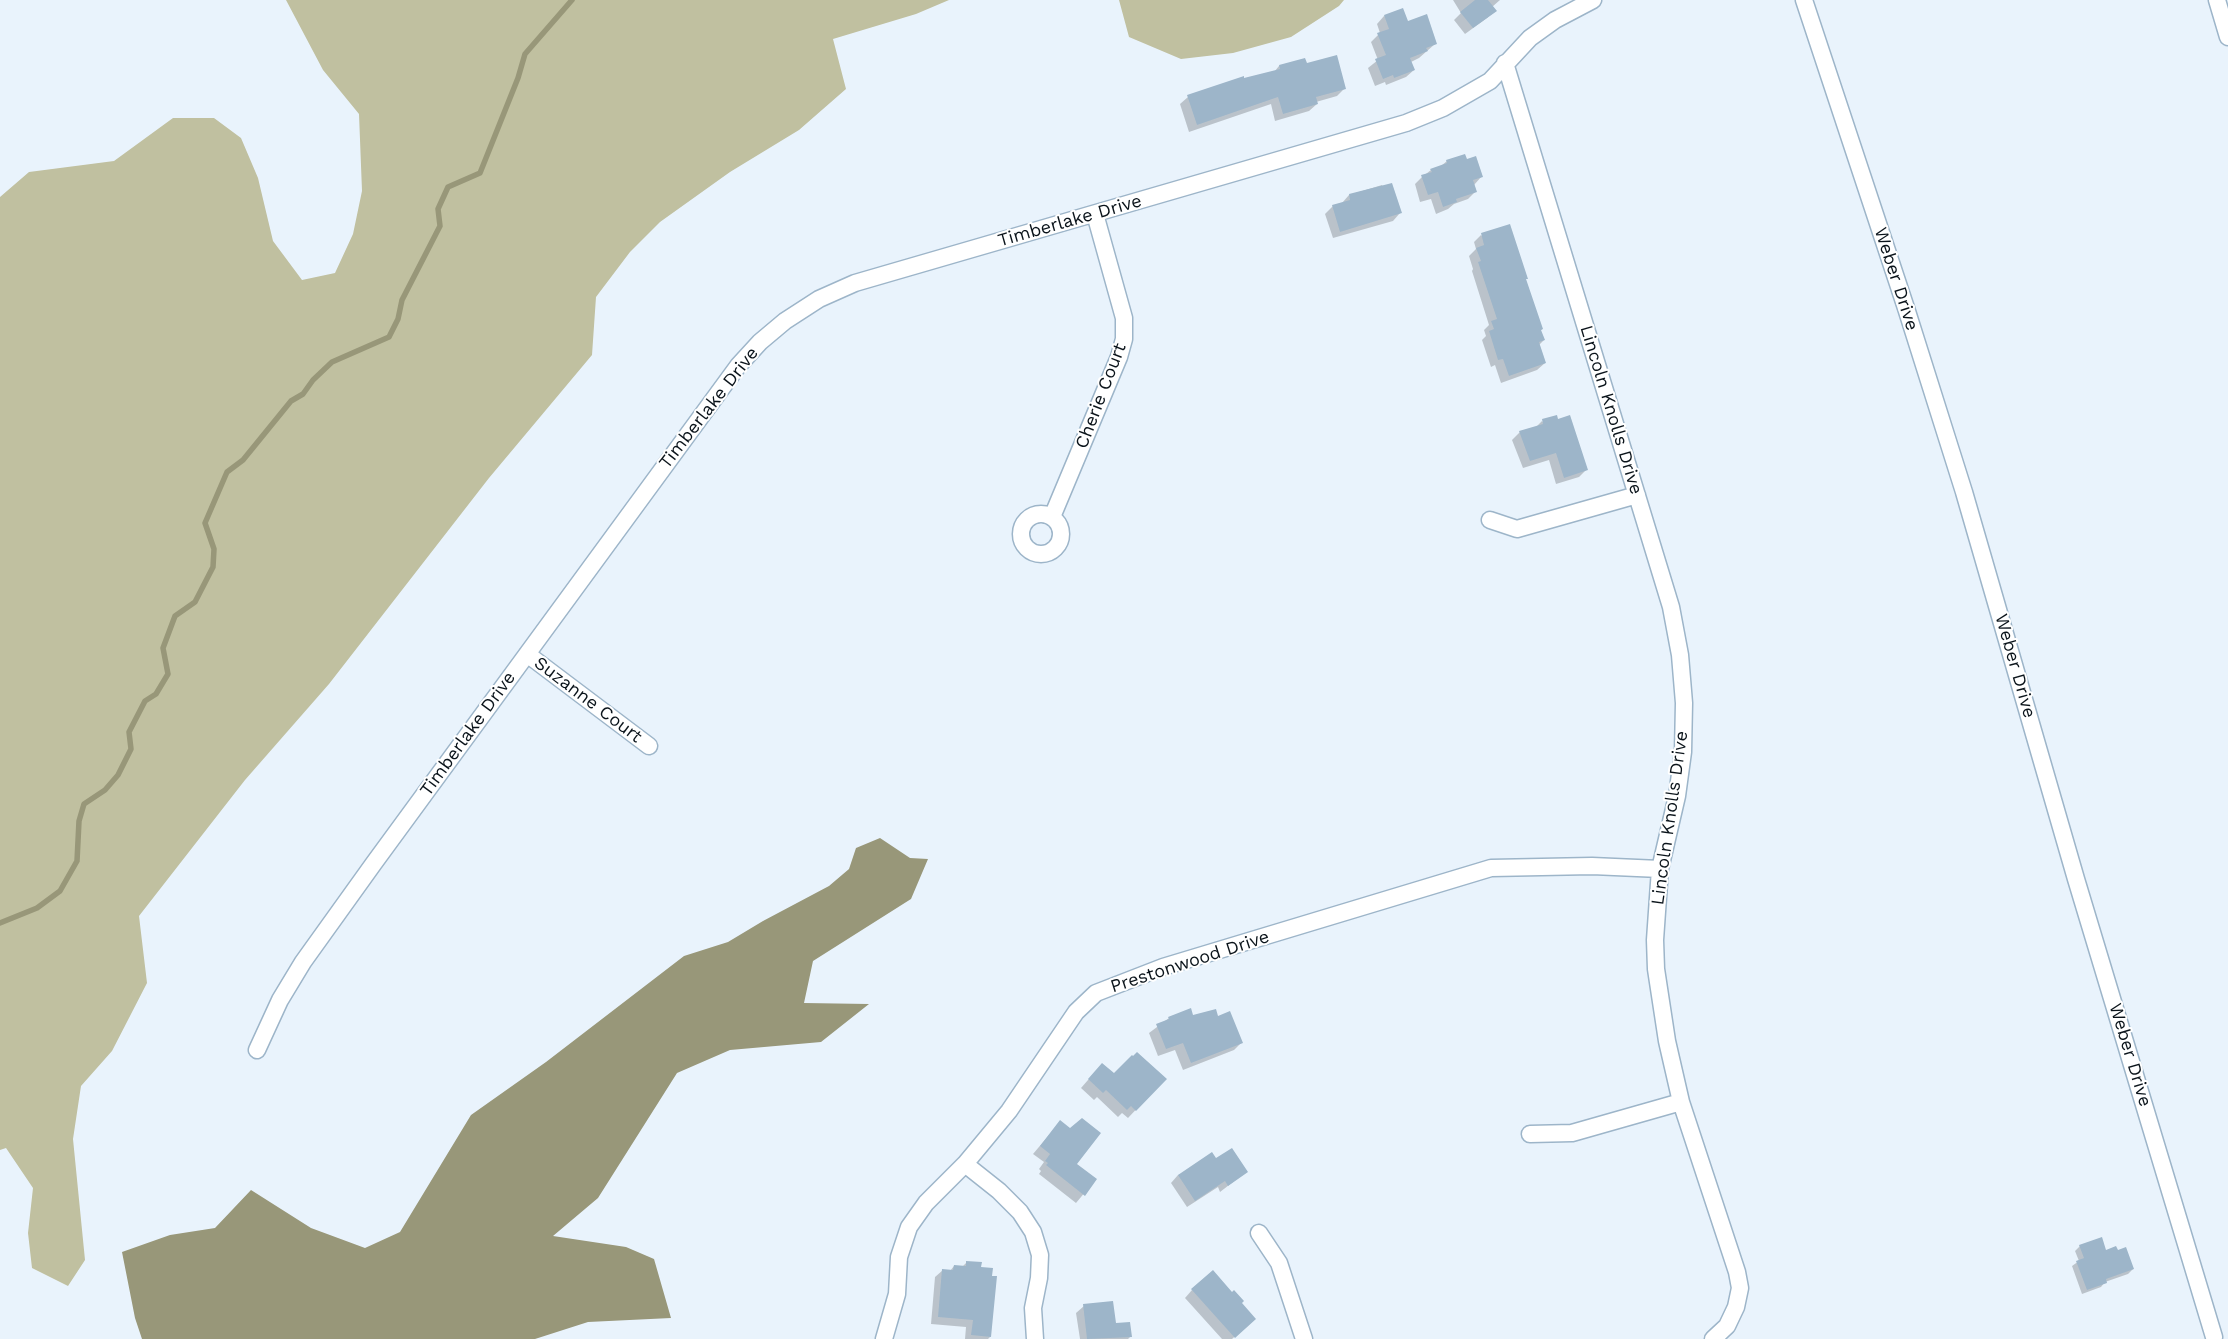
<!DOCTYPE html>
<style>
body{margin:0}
canvas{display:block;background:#e9f3fc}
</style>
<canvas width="2228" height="1339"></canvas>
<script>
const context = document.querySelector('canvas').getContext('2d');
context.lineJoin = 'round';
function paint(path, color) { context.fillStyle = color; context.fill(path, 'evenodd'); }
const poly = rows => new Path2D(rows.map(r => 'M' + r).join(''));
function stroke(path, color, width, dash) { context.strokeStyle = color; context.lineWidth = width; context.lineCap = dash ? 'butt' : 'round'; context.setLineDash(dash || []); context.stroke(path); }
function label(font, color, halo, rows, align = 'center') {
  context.font = font + ' "Work Sans",sans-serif'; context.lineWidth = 4; context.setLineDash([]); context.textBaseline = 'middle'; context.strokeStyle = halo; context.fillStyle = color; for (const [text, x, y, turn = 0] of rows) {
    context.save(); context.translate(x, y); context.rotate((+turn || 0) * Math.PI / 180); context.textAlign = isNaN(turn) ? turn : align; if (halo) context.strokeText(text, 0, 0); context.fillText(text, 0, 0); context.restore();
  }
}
paint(poly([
 [286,0,949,0,916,14,833,39,846,89,799,130,730,172,660,222,630,252,596,297,592,355,489,478,329,684,245,780,139,916,147,983,112,1051,81,1086,73,1139,85,1260,68,1286,32,1268,28,1233,33,1188,6,1148,0,1150,0,197,29,172,114,161,173,118,214,118,241,138,258,178,273,241,302,280,335,273,353,234,362,191,359,114,323,70],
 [1119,0,1344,0,1339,6,1291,37,1233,53,1181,59,1129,37]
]), '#c0c0a0');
paint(poly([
 [880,838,910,858,928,859,911,899,813,961,804,1003,869,1004,821,1042,730,1050,677,1073,598,1198,553,1236,626,1247,654,1259,671,1318,588,1322,535,1339,142,1339,135,1318,122,1252,170,1235,215,1228,251,1190,311,1228,365,1248,400,1232,471,1115,546,1062,684,956,728,942,763,921,829,886,849,869,856,848]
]), '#989779');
paint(poly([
 [1453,0,1500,0,1492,7,1495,11,1487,18,1465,34,1454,20,1461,13],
 [1384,16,1407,23,1435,44,1419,58,1411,62,1414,70,1406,77,1386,85,1385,82,1375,86,1368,68,1378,60,1371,42,1380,33,1377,24],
 [1306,65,1345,88,1337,96,1316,102,1317,104,1309,111,1275,121,1271,104,1189,132,1180,104,1188,97,1274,72,1279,66],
 [1466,160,1482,176,1474,185,1476,191,1468,199,1454,204,1448,209,1436,214,1431,199,1420,202,1415,184,1422,177,1431,170,1441,166,1447,161],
 [1382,185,1400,213,1393,221,1333,238,1325,214,1333,206,1342,203,1349,195],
 [1481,235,1525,280,1542,329,1540,331,1544,340,1539,345,1545,363,1537,370,1501,383,1495,365,1491,367,1482,340,1486,336,1484,330,1489,325,1472,271,1473,269,1469,256,1476,249,1474,242],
 [1542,421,1586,470,1579,477,1556,484,1549,460,1523,468,1512,440,1520,432,1536,427],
 [1193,1017,1218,1018,1241,1043,1234,1050,1183,1070,1175,1050,1158,1056,1149,1033,1169,1018],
 [1133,1058,1165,1079,1128,1118,1122,1113,1118,1117,1097,1097,1094,1100,1081,1088,1095,1072,1114,1075],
 [1060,1122,1070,1130,1076,1164,1096,1179,1076,1203,1039,1174,1041,1171,1039,1169,1044,1162,1033,1154],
 [1215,1160,1246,1172,1220,1192,1218,1187,1187,1207,1171,1183,1178,1175],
 [2080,1246,2117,1252,2133,1269,2128,1274,2105,1282,2101,1287,2082,1294,2072,1266,2079,1261,2075,1251],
 [967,1262,980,1268,990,1277,990,1337,988,1339,965,1339,966,1327,931,1324,935,1277,943,1270,950,1271,954,1266,962,1267],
 [1192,1290,1240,1303,1246,1326,1232,1339,1222,1339,1185,1298],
 [1084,1306,1115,1324,1131,1336,1128,1339,1080,1339,1076,1313]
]), '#0003');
stroke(poly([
 [0,923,37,908,60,891,77,861,79,821,84,804,105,790,118,775,131,749,129,732,145,701,156,694,168,674,163,648,175,616,195,602,213,567,214,549,205,523,227,472,243,460,291,401,303,394,313,380,332,362,389,337,398,319,402,300,440,226,438,209,448,187,480,173,518,78,525,54,572,0]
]), '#989779', 5.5);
paint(poly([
 [1475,0,1488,0,1497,11,1473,28,1460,12],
 [1403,8,1408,21,1427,14,1437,44,1426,48,1428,51,1410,58,1415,70,1394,78,1393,75,1383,79,1375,59,1386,55,1377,33,1389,29,1384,15],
 [1337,55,1346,89,1316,97,1318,104,1283,114,1278,97,1197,125,1187,95,1244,76,1244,78,1280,69,1279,65,1305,58,1307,63],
 [1465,154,1467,159,1476,156,1483,177,1473,180,1477,192,1456,199,1457,202,1443,207,1438,192,1428,195,1421,175,1432,172,1430,169,1447,163,1446,160],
 [1392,183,1402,213,1340,232,1332,205,1350,200,1349,194],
 [1510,224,1528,279,1526,279,1543,329,1541,330,1545,340,1539,342,1546,363,1509,376,1503,359,1498,360,1489,331,1494,329,1491,321,1497,319,1478,262,1481,261,1476,248,1484,245,1481,233],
 [1557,415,1558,419,1570,415,1588,470,1564,478,1556,453,1530,461,1519,431,1543,424,1542,419],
 [1191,1008,1193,1015,1216,1009,1218,1016,1230,1011,1243,1043,1191,1063,1183,1043,1166,1049,1156,1024,1169,1019,1168,1017],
 [1137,1052,1167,1079,1136,1111,1131,1106,1127,1110,1106,1090,1103,1093,1088,1079,1102,1063,1114,1073,1132,1055,1133,1056],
 [1082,1118,1101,1133,1077,1164,1097,1179,1085,1196,1046,1165,1048,1163,1045,1161,1050,1154,1040,1146,1060,1120,1070,1128],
 [1232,1148,1248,1172,1228,1186,1225,1181,1195,1201,1178,1175,1212,1152,1216,1158],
 [2102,1237,2106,1250,2116,1246,2118,1250,2126,1247,2134,1269,2106,1279,2107,1283,2087,1290,2076,1261,2084,1258,2079,1245],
 [966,1261,982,1262,981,1267,993,1268,992,1276,997,1276,991,1337,971,1335,973,1320,938,1317,942,1269,953,1270,954,1265,966,1266],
 [1213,1270,1232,1292,1234,1290,1244,1301,1242,1303,1256,1319,1235,1338,1191,1289],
 [1113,1301,1116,1323,1130,1322,1132,1337,1087,1339,1083,1304]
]), '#9db5c9');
const minor = poly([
 [1804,0,1906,308,1964,492,2076,879,2214,1337],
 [2217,0,2228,37],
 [1505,63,1671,607,1680,655,1684,703,1683,752,1677,796,1660,869,1655,940,1656,969,1667,1041,1681,1102,1737,1272,1740,1288,1736,1307,1727,1326,1713,1339],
 '1021 534a20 20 0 1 1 40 0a20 20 0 1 1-40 0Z',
 [1052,517,1119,357,1124,339,1124,318,1095,214],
 [1490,520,1517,529,1637,495],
 [527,654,649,746],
 [257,1050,280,1000,303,962,374,863,738,366,760,342,785,321,819,299,855,283,1406,123,1443,108,1490,81,1530,38,1555,20,1593,0],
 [1530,1134,1572,1133,1681,1102],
 [965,1164,999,1191,1020,1212,1033,1232,1040,1255,1039,1278,1033,1308,1035,1339],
 [1259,1233,1279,1263,1304,1339],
 [884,1339,897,1294,899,1257,909,1227,926,1203,965,1164,1009,1111,1076,1012,1096,993,1163,967,1491,868,1592,866,1660,869]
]);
stroke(minor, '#9db5c9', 19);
stroke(minor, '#fff', 16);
label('18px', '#0a131a', '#fff', [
 ["Timberlake Drive",1070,221,-16],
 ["Weber Drive",1896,279,72],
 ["Cherie Court",1101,396,-69],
 ["Timberlake Drive",709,408,-52],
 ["Lincoln Knolls Drive",1611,410,73],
 ["Weber Drive",2015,666,74],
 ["Suzanne Court",588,700,37],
 ["Timberlake Drive",468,734,-54],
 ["Lincoln Knolls Drive",1670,818,-82],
 ["Prestonwood Drive",1190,962,-18],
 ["Weber Drive",2130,1055,73]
]);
</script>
